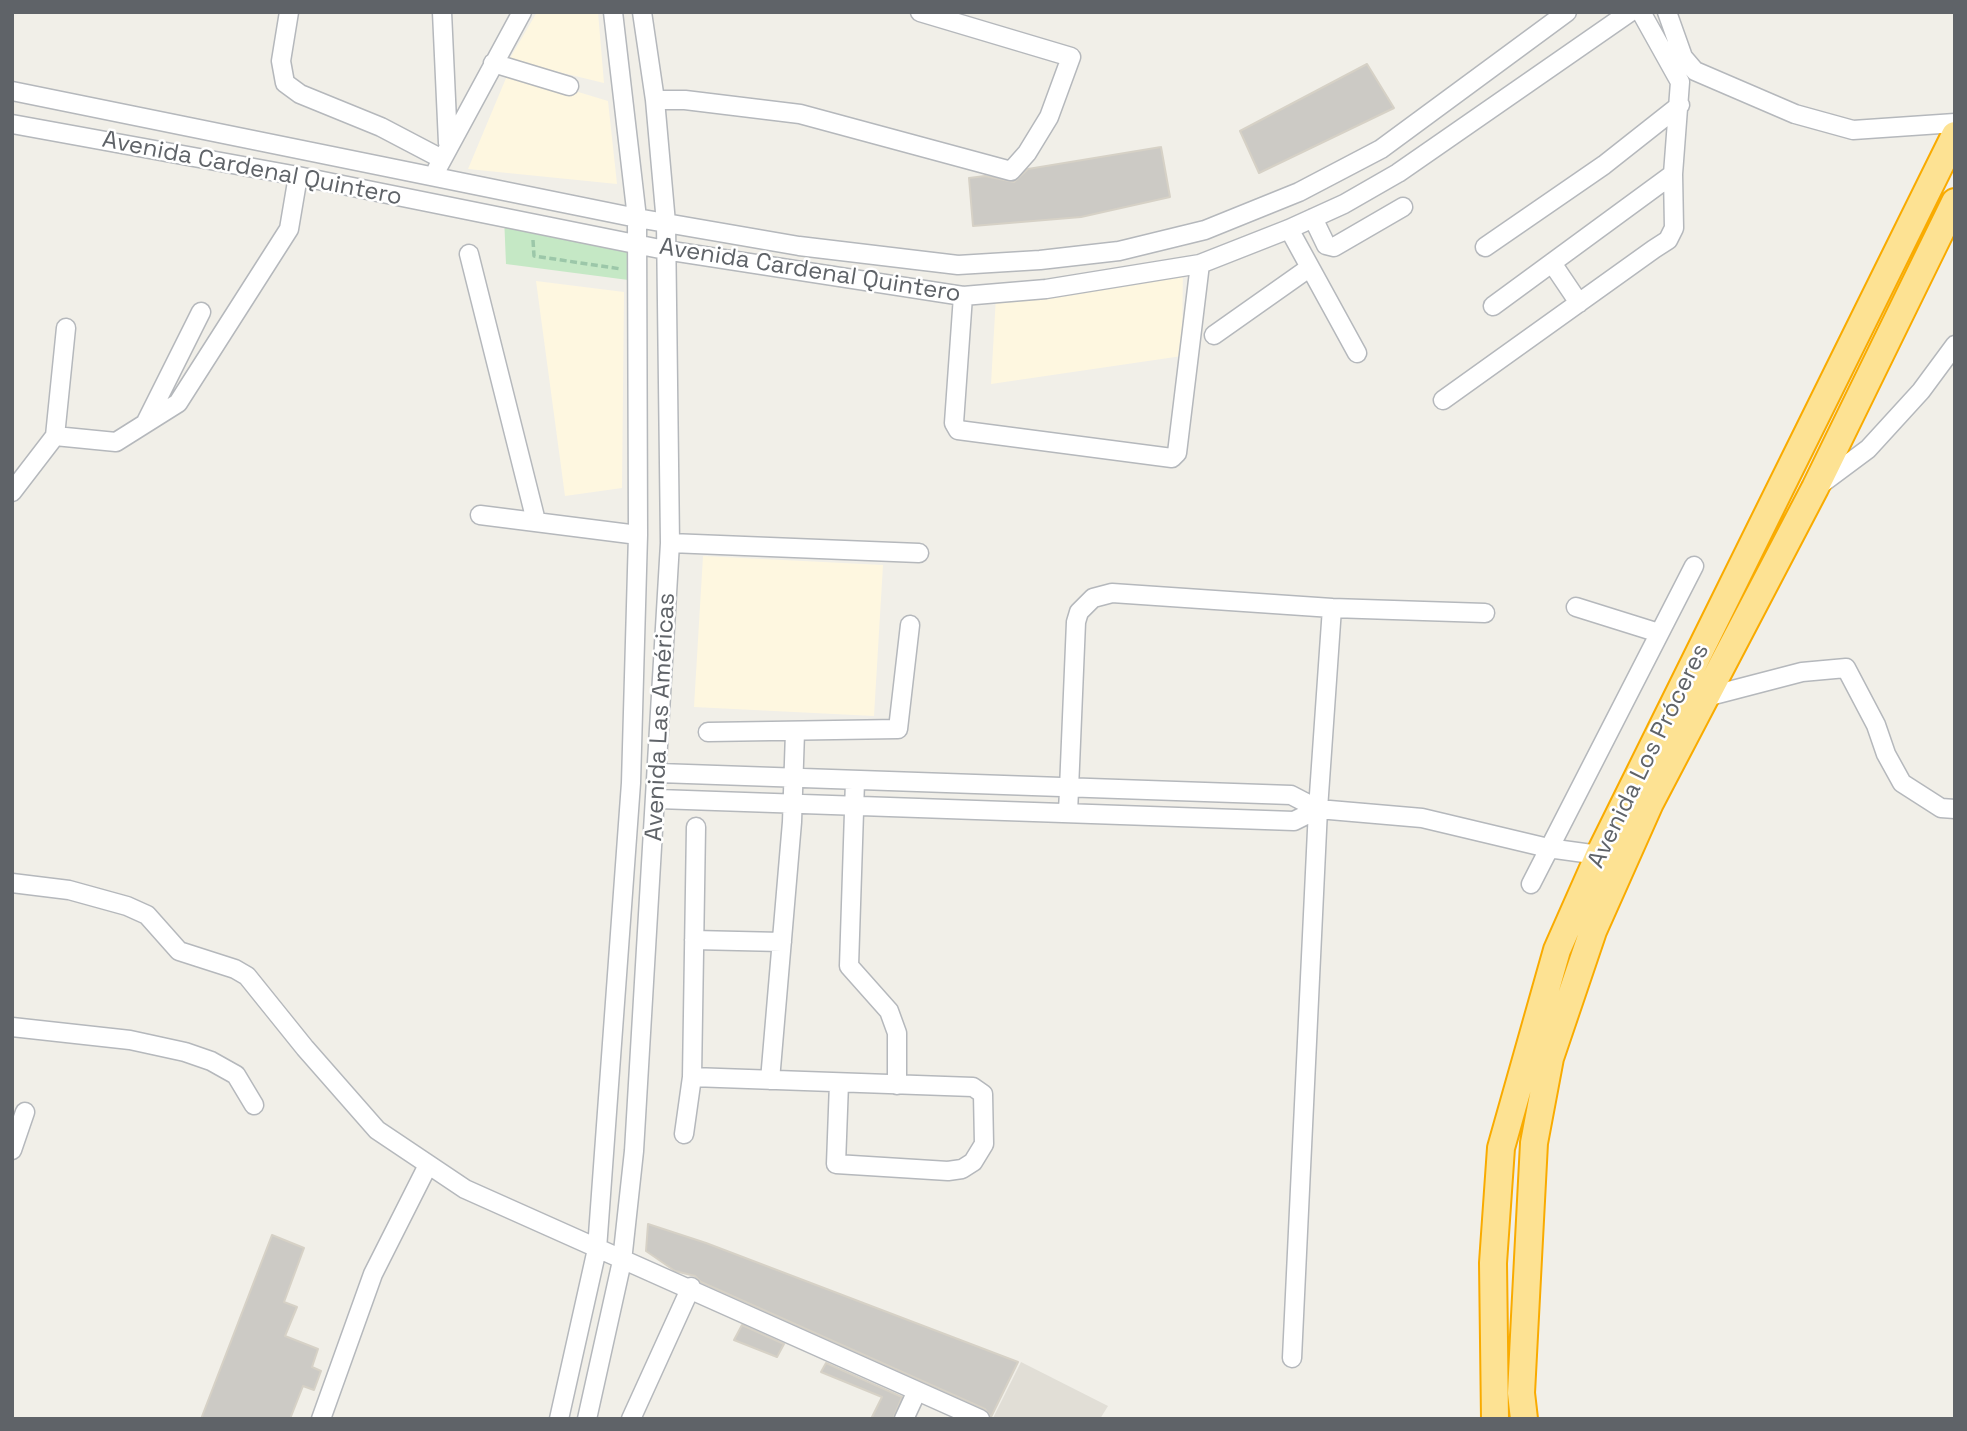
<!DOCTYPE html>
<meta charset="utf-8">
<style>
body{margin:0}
#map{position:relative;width:1967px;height:1431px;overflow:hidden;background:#f1efe8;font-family:"Space Grotesk",sans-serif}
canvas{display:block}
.frame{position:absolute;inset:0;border:14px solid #5f6368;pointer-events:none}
</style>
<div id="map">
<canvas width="1967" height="1431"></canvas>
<div class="frame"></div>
</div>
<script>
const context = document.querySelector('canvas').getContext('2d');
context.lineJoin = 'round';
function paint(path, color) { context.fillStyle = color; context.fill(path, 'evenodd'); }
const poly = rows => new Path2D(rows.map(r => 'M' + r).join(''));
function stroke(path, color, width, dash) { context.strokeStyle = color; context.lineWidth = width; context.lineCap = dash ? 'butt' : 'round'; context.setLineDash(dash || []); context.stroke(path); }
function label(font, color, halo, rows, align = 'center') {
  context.font = font + ' "Space Grotesk",sans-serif'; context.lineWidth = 5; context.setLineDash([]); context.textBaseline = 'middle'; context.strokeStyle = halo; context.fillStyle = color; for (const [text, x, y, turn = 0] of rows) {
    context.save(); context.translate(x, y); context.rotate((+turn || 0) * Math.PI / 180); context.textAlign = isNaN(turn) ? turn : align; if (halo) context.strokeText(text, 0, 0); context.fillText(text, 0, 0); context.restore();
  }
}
paint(poly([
 [537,12,598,12,604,83,509,60],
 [509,71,608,101,617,184,468,169],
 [1183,265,1182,356,991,384,996,296],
 [536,281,624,292,622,488,565,496],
 [703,556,883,565,874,716,694,707]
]), '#fef7e0');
paint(poly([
 [1021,1362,1108,1406,1100,1419,993,1418]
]), '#e1ded6');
paint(poly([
 [504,216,634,245,636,281,506,264]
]), '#c5e8c5');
const building = poly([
 [1367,64,1394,108,1259,173,1240,131,1367,64],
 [1161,147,1170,197,1081,217,973,226,969,178,985,176,1014,182,1028,169,1161,147],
 [648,1224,706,1243,1018,1362,991,1417,985,1409,701,1282,695,1276,675,1271,646,1251,648,1224],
 [272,1235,304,1248,284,1302,297,1307,285,1336,318,1349,312,1367,321,1371,314,1390,303,1386,290,1419,201,1419,272,1235],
 [742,1325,784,1344,777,1357,734,1340,742,1325],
 [826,1363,902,1397,893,1419,871,1419,882,1397,821,1372,826,1363]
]);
paint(building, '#cccac5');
stroke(building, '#d6d1c6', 2);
const minor = poly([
 [289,12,281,61,285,83,300,94,381,127,442,159],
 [442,12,448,143],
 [1667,12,1683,57,1695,71,1795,114,1853,130,1955,123],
 [493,63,569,86],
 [12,91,637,218,799,246,958,265,1040,260,1119,251,1205,230,1299,192,1381,149,1567,12],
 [655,100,685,100,800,114,1011,171,1027,153,1049,117,1071,57,920,12],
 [12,124,298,176,665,250,963,296,1046,289,1200,264,1289,229,1344,204,1398,173,1630,12],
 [437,169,522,12],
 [1313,218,1326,245,1334,247,1403,207],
 [1289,229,1357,353],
 [1485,247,1604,165,1680,105],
 [469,254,536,521],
 [1552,263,1579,303],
 [963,296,954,423,958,430,1172,458,1177,453,1200,264],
 [1493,306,1673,174],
 [1214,335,1309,268],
 [1443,400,1654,249,1668,240,1674,228,1673,174,1680,82,1641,12],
 [146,422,201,312],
 [55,436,116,442,178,403,289,229,298,176],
 [1821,484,1868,449,1921,391,1955,345],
 [12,492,55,436,66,328],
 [480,515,638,535],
 [670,543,919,553],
 [1576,607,1659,633],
 [1706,697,1802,672,1846,668,1876,725,1886,754,1902,783,1941,808,1955,809],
 [708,732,898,729,910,625],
 [659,773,1291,795,1318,809,1422,818,1548,848,1599,855],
 [855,781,849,966,889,1011,897,1033,897,1085],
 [658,799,1294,821,1318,809],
 [1068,813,1076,622,1079,612,1093,598,1112,593,1332,608,1485,613],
 [696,827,692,1077,973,1087,983,1094,984,1144,973,1162,962,1169,948,1171,836,1164,839,1083],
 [12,883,69,890,127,906,147,915,179,951,235,969,247,976,305,1048,377,1130,465,1189,980,1419],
 [1531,884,1694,566],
 [694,940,782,942],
 [12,1027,130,1040,185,1052,211,1061,236,1075,254,1105],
 [770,1080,792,822,795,732],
 [684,1134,692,1077],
 [12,1150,25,1112],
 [1292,1358,1318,809,1332,608],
 [321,1419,373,1274,428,1165],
 [559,1419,597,1249,631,783,638,535,637,218,613,12],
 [587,1419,622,1261,634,1151,670,543,666,223,655,100,642,12],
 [631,1419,691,1287],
 [904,1419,916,1393]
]);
const highway = poly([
 [1495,1419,1493,1263,1501,1148,1557,950,1599,855,1955,135],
 [1524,1419,1521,1393,1534,1143,1550,1058,1593,931,1650,803,1815,488,1955,202]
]);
stroke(minor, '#b5b8bc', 21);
stroke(highway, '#f9ab00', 30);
stroke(poly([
 [533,240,534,256,621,269]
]), '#9cc7a9', 3.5, [7, 3.5]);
stroke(minor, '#fff', 18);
stroke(highway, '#fde293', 26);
label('24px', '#5f6368', '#fff', [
 ["Avenida Cardenal Quintero",252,169,11],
 ["Avenida Cardenal Quintero",810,271,9],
 ["Avenida Las Américas",661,717,-87],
 ["Avenida Los Próceres",1649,756,-64]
]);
</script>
